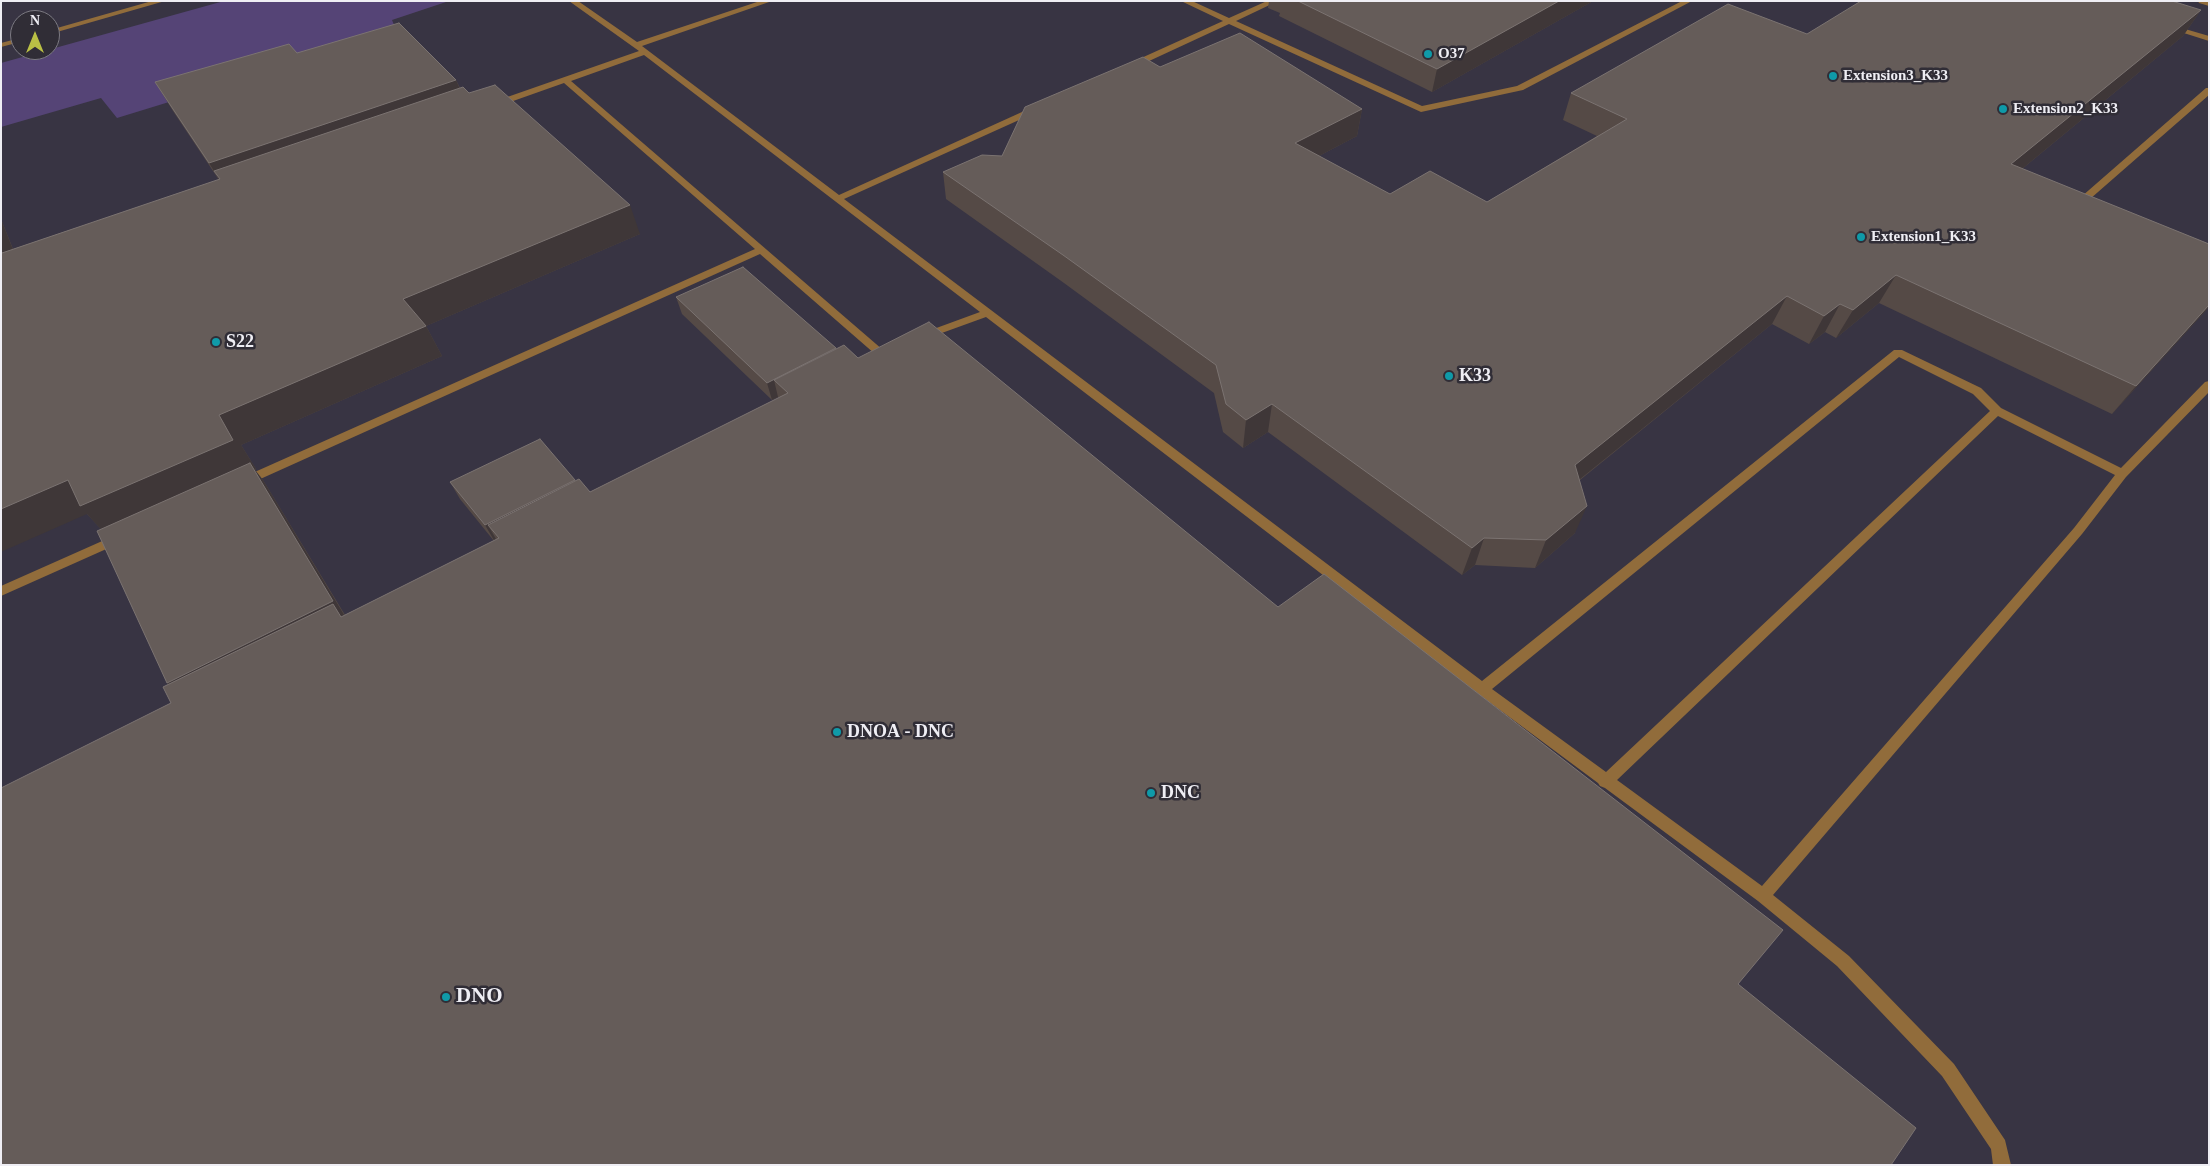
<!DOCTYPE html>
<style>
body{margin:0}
#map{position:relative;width:2210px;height:1166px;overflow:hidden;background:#302d36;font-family:"Times New Roman",serif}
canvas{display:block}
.frame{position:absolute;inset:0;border:2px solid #efeef4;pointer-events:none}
.north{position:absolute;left:10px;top:10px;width:50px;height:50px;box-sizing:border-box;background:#302d36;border:1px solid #7c7a82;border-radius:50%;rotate:0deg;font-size:14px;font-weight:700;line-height:20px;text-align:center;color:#efeef4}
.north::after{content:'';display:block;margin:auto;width:18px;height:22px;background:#bac045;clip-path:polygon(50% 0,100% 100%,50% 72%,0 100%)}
</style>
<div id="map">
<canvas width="2210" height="1166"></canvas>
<div class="frame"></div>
<div class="north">N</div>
</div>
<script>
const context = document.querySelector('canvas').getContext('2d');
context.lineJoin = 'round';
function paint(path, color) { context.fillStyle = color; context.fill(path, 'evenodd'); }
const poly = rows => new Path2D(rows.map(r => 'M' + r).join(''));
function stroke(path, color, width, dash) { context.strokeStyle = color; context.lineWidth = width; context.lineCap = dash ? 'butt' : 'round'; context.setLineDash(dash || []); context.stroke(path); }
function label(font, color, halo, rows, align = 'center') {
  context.font = font + ' "Times New Roman",serif'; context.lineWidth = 5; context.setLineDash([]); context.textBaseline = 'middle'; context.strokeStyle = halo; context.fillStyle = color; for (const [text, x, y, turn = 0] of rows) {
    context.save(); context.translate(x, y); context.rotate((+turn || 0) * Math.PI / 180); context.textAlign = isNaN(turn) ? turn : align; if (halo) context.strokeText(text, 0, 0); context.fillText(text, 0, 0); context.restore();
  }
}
paint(poly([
 [1,1,2209,1,2209,1165,1,1165],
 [20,20,50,20,50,50,20,50]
]), '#383443');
paint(poly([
 [224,1,449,1,392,20,397,32,117,118,101,98,1,127,1,63]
]), '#554476');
paint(poly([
 [152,1,165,1,50,34,50,30,152,1],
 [569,1,578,1,637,42,760,1,772,1,642,46,839,195,1033,107,1039,107,1039,111,844,199,1482,681,1894,350,1902,350,1981,388,2001,408,2121,468,2205,382,2209,381,2209,392,2126,477,2082,534,1773,895,1849,956,1954,1064,2005,1140,2011,1165,1993,1165,1991,1149,1942,1076,1837,966,1758,901,1605,788,1600,786,1598,783,1477,693,986,317,928,338,920,338,920,334,980,312,644,55,571,81,883,350,883,354,875,354,760,254,247,485,239,485,237,482,239,479,755,249,564,83,499,106,493,106,493,102,639,51,569,1],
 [1899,357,1973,394,1990,411,1606,772,1492,689,1899,357],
 [1998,416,2115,475,2074,528,1762,886,1617,780,1998,416],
 [1181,1,1192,1,1229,18,1267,1,1278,1,1236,21,1422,106,1517,86,1682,1,1692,1,1523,90,1421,112,1229,24,1134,68,1128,68,1128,64,1223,21,1181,1],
 [2198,1,2209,1,2209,6,2199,3,2198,1],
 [2168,24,2209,36,2209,41,2168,28,2168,24],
 [20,38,20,42,1,47,1,43,20,38],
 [2206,88,2209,88,2209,95,2090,199,2096,202,2096,206,2090,206,2081,201,2081,197,2206,88],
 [118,534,124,539,122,542,1,596,1,586,118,534]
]), '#916c3b');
paint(poly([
 [1269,1,1593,1,1432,92,1279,16,1280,13,1268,8],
 [2201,10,2183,36,2022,169,2209,244,2209,307,2112,414,1879,303,1836,338,1825,332,1809,344,1772,324,1580,480,1575,533,1535,568,1475,565,1462,575,1268,432,1243,448,1223,432,1214,393,1064,283,946,199,943,172,1002,156,1160,67,1362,109,1357,136,1319,156,1390,194,1487,202,1597,136,1563,120,1571,93,1807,34],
 [297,53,456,80,460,88,469,93,640,234,426,326,442,356,241,445,256,469,255,470,263,480,345,615,494,541,460,499,450,482,575,480,590,492,779,398,778,397,772,400,682,314,676,297,836,348,837,349,858,358,1278,607,1783,930,171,703,168,684,101,529,87,514,1,219,13,249,219,180,173,111,155,82]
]), '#554a46');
paint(poly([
 [1559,1,1593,1,1432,92,1437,69],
 [2201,10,2183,36,1994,192,2011,164],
 [456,80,468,108,227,192,209,163],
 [1362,109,1357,136,1292,170,1295,143],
 [630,205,640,234,419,329,403,299],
 [1,219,19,265,1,271],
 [1896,275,1879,303,1836,338,1853,310],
 [1787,296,1772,324,1564,492,1575,465],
 [1840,304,1825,332,1809,344,1824,316],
 [2209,305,2209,307,2112,414,2136,386],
 [426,326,442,356,241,445,256,469,255,470,263,480,346,618,184,699,167,683,107,536,87,514,1,552,1,509],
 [836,348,840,365,774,380,778,397,772,400,767,383],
 [1272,404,1268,432,1243,448,1246,420],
 [575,480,583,497,488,525,497,541,495,542,485,525],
 [1587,506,1575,533,1535,568,1546,540],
 [1484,538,1475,565,1462,575,1472,548]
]), '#3f3738');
const building = poly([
 [1298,1,1559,1,1437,69,1298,1],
 [1861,1,2172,1,2201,10,2011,164,2209,244,2209,305,2136,386,1896,275,1853,310,1840,304,1824,316,1787,296,1575,465,1587,506,1546,540,1484,538,1472,548,1272,404,1246,420,1226,404,1216,365,1063,255,943,172,982,155,1002,156,1025,107,1143,57,1160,67,1240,33,1362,109,1295,143,1390,194,1430,171,1487,202,1627,119,1571,93,1728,4,1807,34,1861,1],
 [399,23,456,80,209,163,155,82,289,44,297,53,399,23],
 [495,85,630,205,403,299,426,326,219,415,233,440,80,506,68,480,1,509,1,250,2,253,220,179,214,171,463,87,469,93,495,85],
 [743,267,836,348,767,383,676,297,743,267],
 [929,322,1278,607,1324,574,1783,930,1738,984,1916,1128,1891,1165,1,1165,1,788,171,703,163,687,333,604,341,617,499,538,488,525,579,479,590,492,788,393,774,380,844,345,858,358,929,322],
 [540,439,575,480,485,525,450,482,540,439],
 [250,463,333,601,167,683,97,531,250,463]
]);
paint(building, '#655c59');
stroke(building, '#7b7371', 1);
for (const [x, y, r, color] of [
 [1428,54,5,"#0f9aa8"],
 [1833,76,5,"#0f9aa8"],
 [2003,109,5,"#0f9aa8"],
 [1861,237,5,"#0f9aa8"],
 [216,342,5,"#0f9aa8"],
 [1449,376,5,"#0f9aa8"],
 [837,732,5,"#0f9aa8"],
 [1151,793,5,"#0f9aa8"],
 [446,997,5,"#0f9aa8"]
]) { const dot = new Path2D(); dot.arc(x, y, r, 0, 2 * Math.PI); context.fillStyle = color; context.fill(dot); stroke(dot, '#302d36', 2); }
label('bold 15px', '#efeef4', '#302d36', [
 ["O37",1438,54],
 ["Extension3_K33",1843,76],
 ["Extension2_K33",2013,109],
 ["Extension1_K33",1871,237]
], 'left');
label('bold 18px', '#efeef4', '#302d36', [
 ["S22",226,342],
 ["K33",1459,376],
 ["DNOA - DNC",847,732],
 ["DNC",1161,793]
], 'left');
label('bold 21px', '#efeef4', '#302d36', [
 ["DNO",456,997]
], 'left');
</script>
